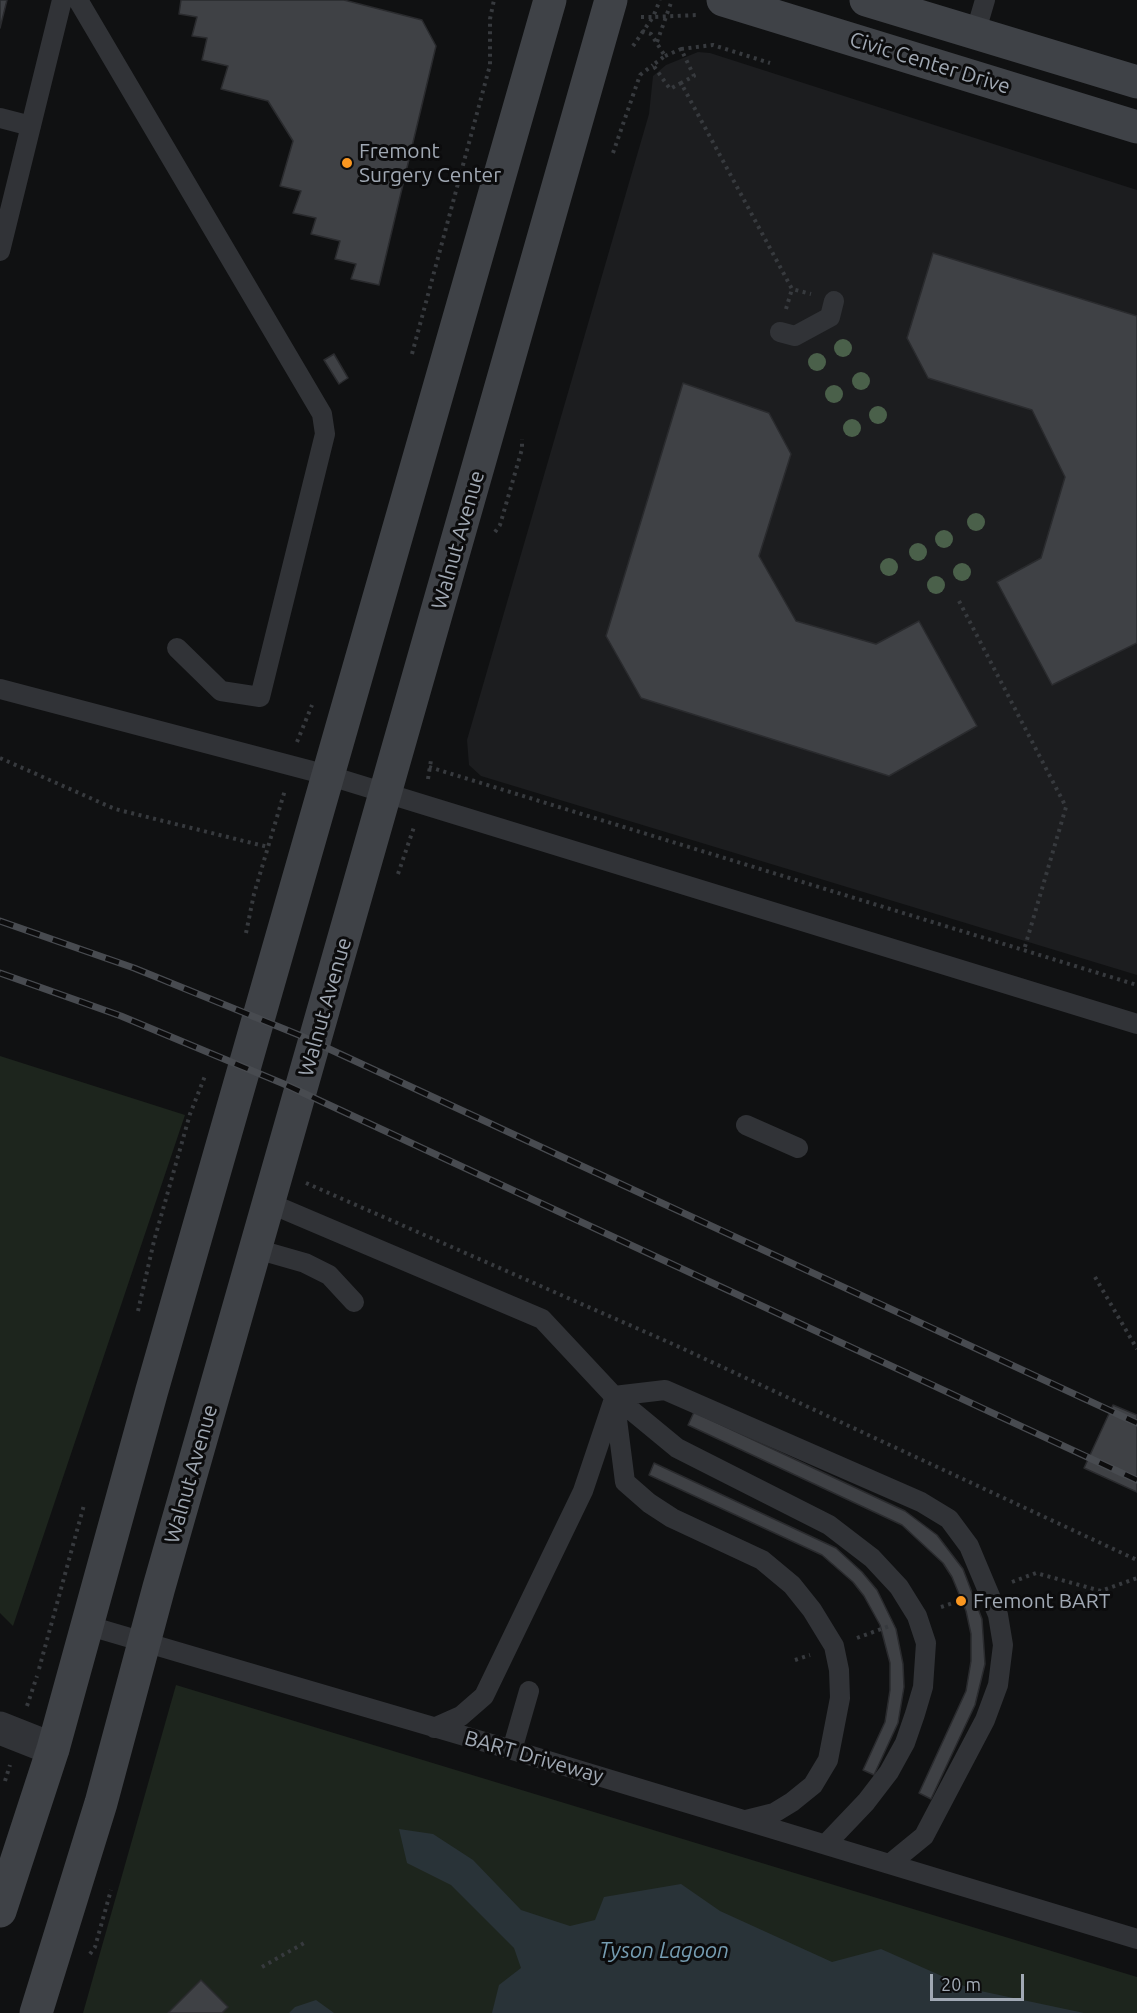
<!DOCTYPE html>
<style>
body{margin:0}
#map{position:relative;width:1137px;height:2013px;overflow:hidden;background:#101112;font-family:Ubuntu,sans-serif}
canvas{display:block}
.scale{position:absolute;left:930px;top:1974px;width:94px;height:27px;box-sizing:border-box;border:3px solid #a1a9b4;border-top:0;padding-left:8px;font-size:18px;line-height:21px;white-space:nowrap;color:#a1a9b4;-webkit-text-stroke:4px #0c0c0d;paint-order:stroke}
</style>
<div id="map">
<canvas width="1137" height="2013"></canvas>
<div class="scale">20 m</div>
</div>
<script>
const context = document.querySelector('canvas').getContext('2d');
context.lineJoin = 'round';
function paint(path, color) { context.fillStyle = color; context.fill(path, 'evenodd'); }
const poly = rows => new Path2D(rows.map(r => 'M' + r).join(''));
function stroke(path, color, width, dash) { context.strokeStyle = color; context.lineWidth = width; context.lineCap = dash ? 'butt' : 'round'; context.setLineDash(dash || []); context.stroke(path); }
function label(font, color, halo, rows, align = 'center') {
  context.font = font + ' Ubuntu,sans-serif'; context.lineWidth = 6; context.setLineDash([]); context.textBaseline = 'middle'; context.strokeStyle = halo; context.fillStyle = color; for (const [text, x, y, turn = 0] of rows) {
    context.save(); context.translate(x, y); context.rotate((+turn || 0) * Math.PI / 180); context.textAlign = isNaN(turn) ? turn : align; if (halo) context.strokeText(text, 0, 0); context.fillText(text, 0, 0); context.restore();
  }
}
paint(poly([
 [698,52,710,53,1137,190,1137,975,481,776,469,765,467,740,649,114,653,76,666,65]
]), '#1c1d1f');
paint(poly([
 [0,1056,185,1115,13,1626,0,1613],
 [176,1685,1137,1977,1137,2013,83,2013]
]), '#1d251d');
paint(poly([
 [399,1829,433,1834,473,1860,521,1910,570,1926,595,1920,604,1897,681,1884,720,1911,832,1962,881,1949,971,1989,1084,2013,492,2013,499,1985,521,1968,514,1948,451,1885,407,1863],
 [316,2000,334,2013,289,2013,295,2007]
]), '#293338');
const building = poly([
 [0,0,7,0,0,28,0,0],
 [181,0,344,0,422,20,436,46,379,285,351,279,356,264,335,259,340,241,311,234,316,218,293,213,301,191,280,186,293,141,268,101,221,89,228,66,202,60,207,38,192,36,197,17,179,14,181,0],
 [933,253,1137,316,1137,643,1052,685,997,582,1041,558,1065,477,1032,410,928,378,907,338,933,253],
 [334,354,348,378,339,384,324,360,334,354],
 [683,383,769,413,791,454,759,556,796,621,876,644,919,621,977,726,889,776,641,698,606,636,683,383],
 [1113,1405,1137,1415,1137,1492,1084,1468,1113,1405],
 [694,1412,905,1511,937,1535,963,1569,982,1619,985,1664,975,1705,931,1799,919,1793,966,1691,971,1661,971,1634,966,1611,952,1577,943,1563,902,1525,688,1425,694,1412],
 [654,1463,836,1548,862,1572,877,1590,896,1629,903,1664,904,1687,898,1723,874,1775,863,1770,885,1722,890,1690,890,1663,880,1625,864,1596,853,1582,822,1555,649,1475,654,1463],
 [201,1980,228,2007,222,2013,168,2013,201,1980]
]);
paint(building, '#3f4145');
stroke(building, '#2a2b2e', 1.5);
stroke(poly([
 [641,17,653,17,660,0],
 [642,31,651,34,665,56,653,65,670,89,681,83,792,289,811,294],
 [657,42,672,0],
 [633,46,653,17,697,15],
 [681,49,713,45,770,63],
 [665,56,681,49,694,76,681,83],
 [613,153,640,75,653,65],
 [786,309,792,289],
 [412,354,490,65,490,19,494,0],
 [495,532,500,525,522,449,522,439],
 [959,601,1066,807,1024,950],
 [297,742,312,705],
 [0,758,115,809,268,847],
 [429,767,1137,985],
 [428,779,431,760],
 [398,874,414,827],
 [246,933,254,894,285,790],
 [306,1183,675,1345,1137,1560],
 [1095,1277,1137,1349],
 [138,1311,154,1241,190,1114,205,1076],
 [1012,1582,1036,1573,1101,1591,1137,1578],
 [941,1607,965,1599],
 [857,1638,892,1625],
 [795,1660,810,1655],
 [39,1669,84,1505],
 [27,1706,37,1676],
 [5,1781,10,1765],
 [90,1954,95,1947,111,1890],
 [262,1967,304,1943]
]), '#373a3e', 4, [3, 4.5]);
stroke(poly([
 [78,0,322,414,325,434,260,697,221,691,177,648],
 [975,34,985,0],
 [0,118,31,126],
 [0,251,62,0],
 [780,332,795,336,830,317,834,301],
 [0,689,327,775,1137,1024],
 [746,1125,798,1148],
 [269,1203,542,1319,614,1396,677,1448,829,1525,872,1558,899,1587,917,1616,926,1643,923,1687,915,1714,905,1743,889,1772,866,1802,826,1844],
 [256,1249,305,1263,329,1275,354,1302],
 [614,1396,665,1390,921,1502,949,1519,969,1546,998,1615,1003,1645,998,1685,985,1720,924,1836,891,1863],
 [614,1396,625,1482,649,1503,672,1518,762,1560,792,1585,812,1610,834,1646,839,1670,840,1698,828,1760,813,1785,792,1802,774,1813,746,1820],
 [86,1625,512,1750,1137,1939],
 [434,1728,461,1716,484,1696,583,1491,613,1402],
 [512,1750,529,1691]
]), '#313337', 20);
stroke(poly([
 [0,1728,53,1749]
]), '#313337', 33);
stroke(poly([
 [723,0,1137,127],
 [866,0,1137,82],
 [0,1911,53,1749,152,1390,550,0],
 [36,2013,101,1803,159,1587,611,0]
]), '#3f4247', 33);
const rail = poly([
 [0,921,134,968,299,1035,1137,1423],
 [0,973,121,1016,284,1084,1137,1480]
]);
stroke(rail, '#484b50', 7);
stroke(rail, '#0c0c0d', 4.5, [14]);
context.fillStyle = '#4a604a';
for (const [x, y] of [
 [843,348],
 [817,362],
 [861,381],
 [834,394],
 [878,415],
 [852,428],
 [976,522],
 [944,539],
 [918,552],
 [889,567],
 [962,572],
 [936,585]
]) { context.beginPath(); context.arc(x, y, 9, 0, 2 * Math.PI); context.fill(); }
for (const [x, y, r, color] of [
 [347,163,6,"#fb9720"],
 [961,1601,6,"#fb9720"]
]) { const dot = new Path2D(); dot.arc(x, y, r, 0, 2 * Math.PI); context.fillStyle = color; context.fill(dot); stroke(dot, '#0c0c0d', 2); }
label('21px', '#a1a9b4', '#0c0c0d', [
 ["Civic Center Drive",930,63,17],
 ["Walnut Avenue",458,540,-74],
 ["Walnut Avenue",325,1007,-74],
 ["Walnut Avenue",191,1474,-74],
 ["BART Driveway",534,1757,16]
]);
label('21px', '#a1a9b4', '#0c0c0d', [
 ["Fremont",359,151],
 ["Surgery Center",359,175],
 ["Fremont BART",973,1601]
], 'left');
label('italic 22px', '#759cb1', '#0c0c0d', [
 ["Tyson Lagoon",664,1951]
]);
</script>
